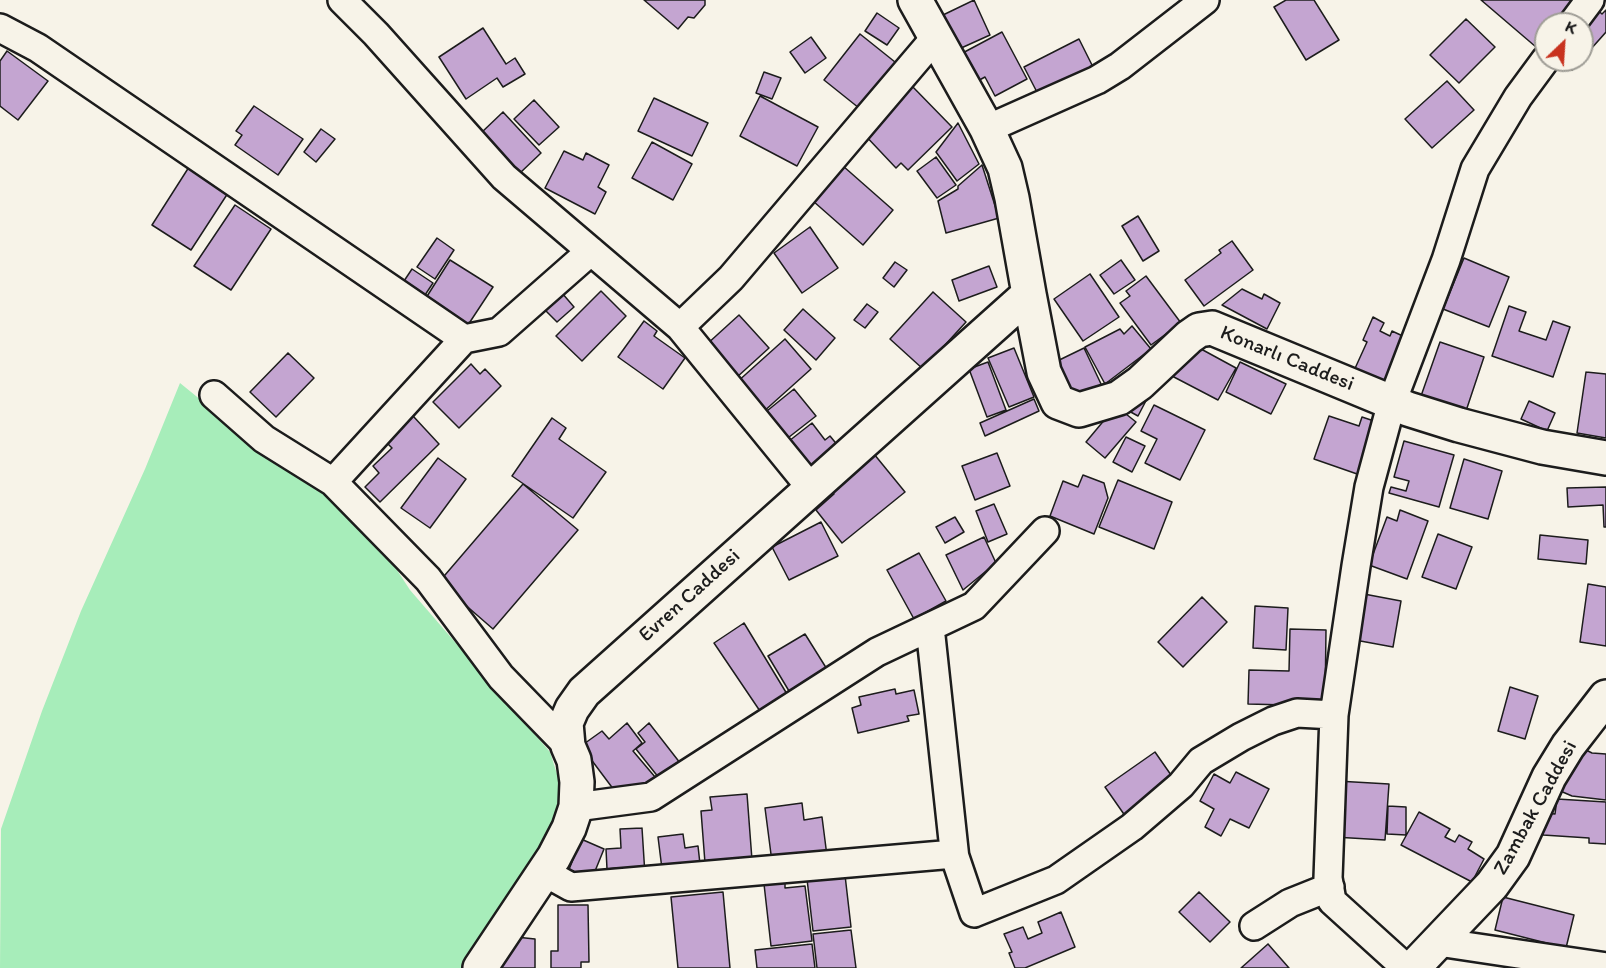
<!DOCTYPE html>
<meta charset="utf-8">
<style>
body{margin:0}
#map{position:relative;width:1606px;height:968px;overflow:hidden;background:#f7f3e8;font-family:Itim,sans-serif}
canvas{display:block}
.north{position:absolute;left:1534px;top:12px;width:60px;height:60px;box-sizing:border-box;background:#f7f3e8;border:2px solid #9f9d96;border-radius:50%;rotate:25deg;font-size:16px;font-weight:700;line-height:24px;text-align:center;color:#1c1c1c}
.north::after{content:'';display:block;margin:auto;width:21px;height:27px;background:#c8321e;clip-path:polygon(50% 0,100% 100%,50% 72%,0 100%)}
</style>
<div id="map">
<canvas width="1606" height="968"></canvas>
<div class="north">K</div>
</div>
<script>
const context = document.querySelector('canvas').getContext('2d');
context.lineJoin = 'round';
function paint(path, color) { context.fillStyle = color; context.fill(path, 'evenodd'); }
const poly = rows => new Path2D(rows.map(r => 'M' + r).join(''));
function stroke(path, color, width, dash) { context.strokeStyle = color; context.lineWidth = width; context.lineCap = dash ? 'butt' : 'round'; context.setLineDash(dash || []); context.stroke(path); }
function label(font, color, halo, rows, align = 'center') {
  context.font = font + ' Itim,sans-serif'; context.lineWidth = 4.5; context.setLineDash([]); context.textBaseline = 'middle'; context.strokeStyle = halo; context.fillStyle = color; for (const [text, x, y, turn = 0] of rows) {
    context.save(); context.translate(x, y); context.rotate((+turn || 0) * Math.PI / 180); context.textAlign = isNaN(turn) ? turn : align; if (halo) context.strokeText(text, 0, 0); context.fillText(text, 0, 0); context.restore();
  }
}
paint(poly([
 [180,383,293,475,334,500,378,541,410,590,550,752,557,774,561,797,556,816,536,856,461,968,0,968,1,829,42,711,81,611,145,469]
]), '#a7edba');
const building = poly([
 [644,0,705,0,705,5,694,18,688,17,678,29,644,0],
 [974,0,990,35,959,49,943,15,974,0],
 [1286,0,1314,0,1339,40,1306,60,1274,7,1286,0],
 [1481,0,1577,0,1556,24,1546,24,1546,36,1536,47,1481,0],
 [1593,6,1602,14,1606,10,1606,32,1582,59,1582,24,1593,6],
 [877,13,899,28,887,45,865,31,877,13],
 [1466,19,1495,47,1459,83,1430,55,1466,19],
 [483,28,506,64,515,58,525,74,503,87,497,78,466,99,439,57,483,28],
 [1002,32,1027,79,995,96,985,77,972,84,957,56,1002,32],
 [860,34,900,66,864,112,824,80,860,34],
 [811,37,826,58,805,73,790,52,811,37],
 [1079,39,1095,71,1040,98,1024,67,1079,39],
 [7,51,48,81,18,120,0,106,0,61,7,51],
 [1560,60,1581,60,1572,70,1560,60],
 [764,72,781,78,772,99,756,93,764,72],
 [1447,81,1474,110,1432,148,1405,119,1447,81],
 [911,85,952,127,908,170,901,163,896,168,862,132,911,85],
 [760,96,818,127,797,166,740,136,760,96],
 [654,98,708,123,692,156,638,131,654,98],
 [534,100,559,127,539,145,514,119,534,100],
 [254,106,303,139,278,175,235,145,242,135,236,131,254,106],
 [503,112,541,153,520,173,481,133,503,112],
 [958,123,979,164,957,181,936,152,958,123],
 [321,129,335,139,316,162,304,152,321,129],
 [652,142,692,164,673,200,632,178,652,142],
 [564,151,583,160,586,153,609,165,598,187,606,192,595,214,545,188,564,151],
 [936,157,956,185,937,198,917,171,936,157],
 [982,165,999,218,946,233,938,201,958,189,958,186,982,165],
 [843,166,893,210,863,245,813,201,843,166],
 [189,167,228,193,191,250,152,225,189,167],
 [235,205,271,229,231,290,194,266,235,205],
 [1138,216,1159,251,1143,261,1122,226,1138,216],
 [810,227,838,268,802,293,774,253,810,227],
 [437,238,454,250,435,279,417,267,437,238],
 [1232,241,1253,270,1204,306,1185,280,1221,253,1219,250,1232,241],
 [1464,258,1509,277,1489,327,1443,309,1464,258],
 [450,260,493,287,466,328,424,301,450,260],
 [1121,260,1135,280,1114,294,1100,275,1121,260],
 [895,262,907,270,894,287,883,278,895,262],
 [989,266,997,287,959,301,952,280,989,266],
 [412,269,433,283,423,298,402,284,412,269],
 [1090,274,1119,317,1083,341,1054,299,1090,274],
 [1146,276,1181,323,1151,345,1120,303,1130,296,1126,291,1146,276],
 [1242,289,1262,299,1264,294,1280,303,1267,329,1222,305,1242,289],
 [601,291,626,316,582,361,556,336,601,291],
 [933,292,966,322,923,369,890,339,933,292],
 [562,293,574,307,557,322,545,310,562,293],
 [867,304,878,312,865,328,854,320,867,304],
 [1509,306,1526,312,1519,331,1546,340,1553,321,1570,327,1553,377,1492,356,1509,306],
 [803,309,835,338,816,360,784,330,803,309],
 [739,315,769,348,736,378,706,345,739,315],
 [1373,317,1384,323,1380,331,1390,336,1392,331,1407,338,1383,389,1352,375,1367,342,1363,340,1373,317],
 [644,321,657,331,654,336,685,358,663,389,618,357,644,321],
 [1132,326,1151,349,1105,384,1085,347,1120,329,1124,334,1132,326],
 [785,339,811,369,762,413,736,383,785,339],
 [1440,342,1484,357,1466,411,1421,396,1440,342],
 [1190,343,1236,368,1218,400,1172,376,1190,343],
 [1014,348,1034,397,1009,407,988,358,1014,348],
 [1084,348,1102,386,1067,403,1049,365,1084,348],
 [288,353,314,378,276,417,250,392,288,353],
 [988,362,1006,410,987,417,969,369,988,362],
 [1240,362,1286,384,1271,414,1226,392,1240,362],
 [471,364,480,374,485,369,501,386,459,428,433,402,471,364],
 [1586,372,1606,374,1606,438,1577,433,1586,372],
 [794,389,816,416,784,441,762,415,794,389],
 [1149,395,1138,416,1118,405,1149,395],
 [1034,399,1039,411,985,436,980,423,1034,399],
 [1529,401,1555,413,1547,431,1521,419,1529,401],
 [1154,405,1205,430,1180,480,1145,463,1157,439,1141,431,1154,405],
 [1116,406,1136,422,1105,458,1086,442,1116,406],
 [413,416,439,444,380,502,365,487,379,473,373,466,392,448,386,442,413,416],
 [1329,416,1359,426,1362,417,1377,422,1360,475,1314,459,1329,416],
 [552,418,566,428,559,439,606,472,573,518,512,476,552,418],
 [812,423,825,440,830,436,839,447,811,469,789,441,812,423],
 [1126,437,1145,446,1132,472,1113,462,1126,437],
 [1404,441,1454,455,1439,507,1389,493,1391,487,1406,491,1409,481,1394,477,1404,441],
 [997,453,1010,486,975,500,962,466,997,453],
 [874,454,905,492,842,543,816,510,834,494,830,489,874,454],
 [438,458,466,479,430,528,401,508,438,458],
 [1464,459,1502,471,1488,519,1450,508,1464,459],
 [1083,475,1104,483,1108,498,1094,534,1050,516,1063,481,1078,487,1083,475],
 [1118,480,1172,502,1154,549,1099,527,1118,480],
 [523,484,578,530,493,629,439,582,523,484],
 [1606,487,1606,527,1604,527,1603,505,1568,507,1567,488,1606,487],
 [994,504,1007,534,988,542,976,511,994,504],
 [1400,510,1428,521,1407,579,1369,565,1387,517,1397,521,1400,510],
 [955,517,964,532,945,543,936,527,955,517],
 [821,522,838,556,789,580,772,547,821,522],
 [1438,534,1472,547,1456,589,1422,577,1438,534],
 [1540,535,1588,540,1586,564,1538,559,1540,535],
 [984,537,996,563,963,590,946,555,984,537],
 [919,553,946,601,914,619,887,570,919,553],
 [1588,584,1606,587,1606,646,1580,642,1588,584],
 [1364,594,1401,601,1393,647,1355,640,1364,594],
 [1202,597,1227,622,1183,667,1158,642,1202,597],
 [1255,606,1288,608,1286,650,1253,648,1255,606],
 [744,623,787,694,764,717,714,643,744,623],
 [1290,629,1326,630,1325,706,1248,704,1249,670,1289,671,1290,629],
 [805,634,830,674,792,696,768,656,805,634],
 [1510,687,1538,696,1525,739,1498,731,1510,687],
 [895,689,896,694,914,690,919,714,907,716,909,721,858,733,852,708,861,705,859,697,895,689],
 [627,723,642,743,633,751,661,784,620,798,581,746,602,731,609,739,627,723],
 [649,723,684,768,663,783,636,749,645,742,638,733,649,723],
 [1578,746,1592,753,1606,754,1606,800,1572,796,1558,790,1578,746],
 [1155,752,1178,785,1128,820,1105,787,1155,752],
 [1236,772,1269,789,1249,828,1230,819,1221,836,1205,827,1214,809,1200,801,1214,774,1230,783,1236,772],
 [1337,781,1389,784,1385,840,1334,837,1337,781],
 [747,794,752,860,705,863,701,811,712,810,710,797,747,794],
 [1557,799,1606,802,1606,844,1589,843,1589,838,1543,835,1545,813,1555,814,1557,799],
 [802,803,804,820,822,817,827,856,772,862,765,808,802,803],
 [1388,806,1406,807,1406,835,1387,834,1388,806],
 [1419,812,1450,829,1445,837,1455,842,1459,835,1472,842,1468,849,1484,859,1472,882,1401,845,1419,812],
 [642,828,645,875,618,877,617,868,607,869,606,849,621,848,620,829,642,828],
 [683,834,685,848,698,846,700,864,662,869,658,837,683,834],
 [581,839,604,849,591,881,568,872,581,839],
 [845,875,851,927,813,931,807,879,845,875],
 [785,881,785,888,805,886,812,941,771,946,764,884,785,881],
 [723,892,730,968,678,968,671,897,723,892],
 [1199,892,1230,922,1210,942,1179,912,1199,892],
 [1503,897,1574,915,1566,948,1495,930,1503,897],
 [558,905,588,905,589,962,581,962,581,968,551,968,551,951,558,951,558,905],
 [1061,912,1075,947,1025,968,1015,968,1009,953,1012,952,1004,934,1023,927,1028,939,1042,933,1038,922,1061,912],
 [851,930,856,968,817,968,813,934,851,930],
 [516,937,535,939,535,968,501,968,516,937],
 [812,944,815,968,757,968,755,950,812,944],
 [1268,944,1289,968,1241,968,1268,944]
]);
paint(building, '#c4a5d1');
stroke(building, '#1c1c1c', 1.5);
const street = poly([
 [342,0,376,34,504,177,680,327,811,488],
 [1572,24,1590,0],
 [0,28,38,48,464,339],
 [987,129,1097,80,1120,66,1205,0],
 [680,327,731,278,935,38],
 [214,395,264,439,333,482,428,579,501,677,568,746],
 [333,482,464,339,499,332,591,251],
 [930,627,955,859],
 [576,807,651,797,877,652,974,606,1045,531],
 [544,872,571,887,954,854,974,913,1056,880,1132,827,1181,785,1201,761,1241,737,1273,721,1297,713,1334,715],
 [1254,926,1290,903,1330,887],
 [1438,942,1606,967],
 [1406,968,1332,901,1328,878,1334,715,1356,566,1369,487,1392,402,1446,260,1475,169,1518,97,1546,59]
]);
const secondary = poly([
 [915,0,987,129,1005,168,1012,198,1029,294,1044,372,1058,402,1079,410,1119,398,1140,383,1189,337,1199,330,1212,328,1408,409,1459,425,1542,447,1606,458],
 [480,968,554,857,569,828,576,807,577,782,574,760,568,746,566,723,572,709,584,692,1029,294],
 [1413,968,1492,885,1513,856,1549,777,1568,746,1606,697]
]);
stroke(street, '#1c1c1c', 32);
stroke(secondary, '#1c1c1c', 38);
stroke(street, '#f7f3e8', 27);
stroke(secondary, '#f7f3e8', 33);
label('21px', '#1c1c1c', '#f7f3e8', [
 ["Konarlı Caddesi",1287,359,22],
 ["Evren Caddesi",690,596,-42],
 ["Zambak Caddesi",1536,808,-61]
]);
</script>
